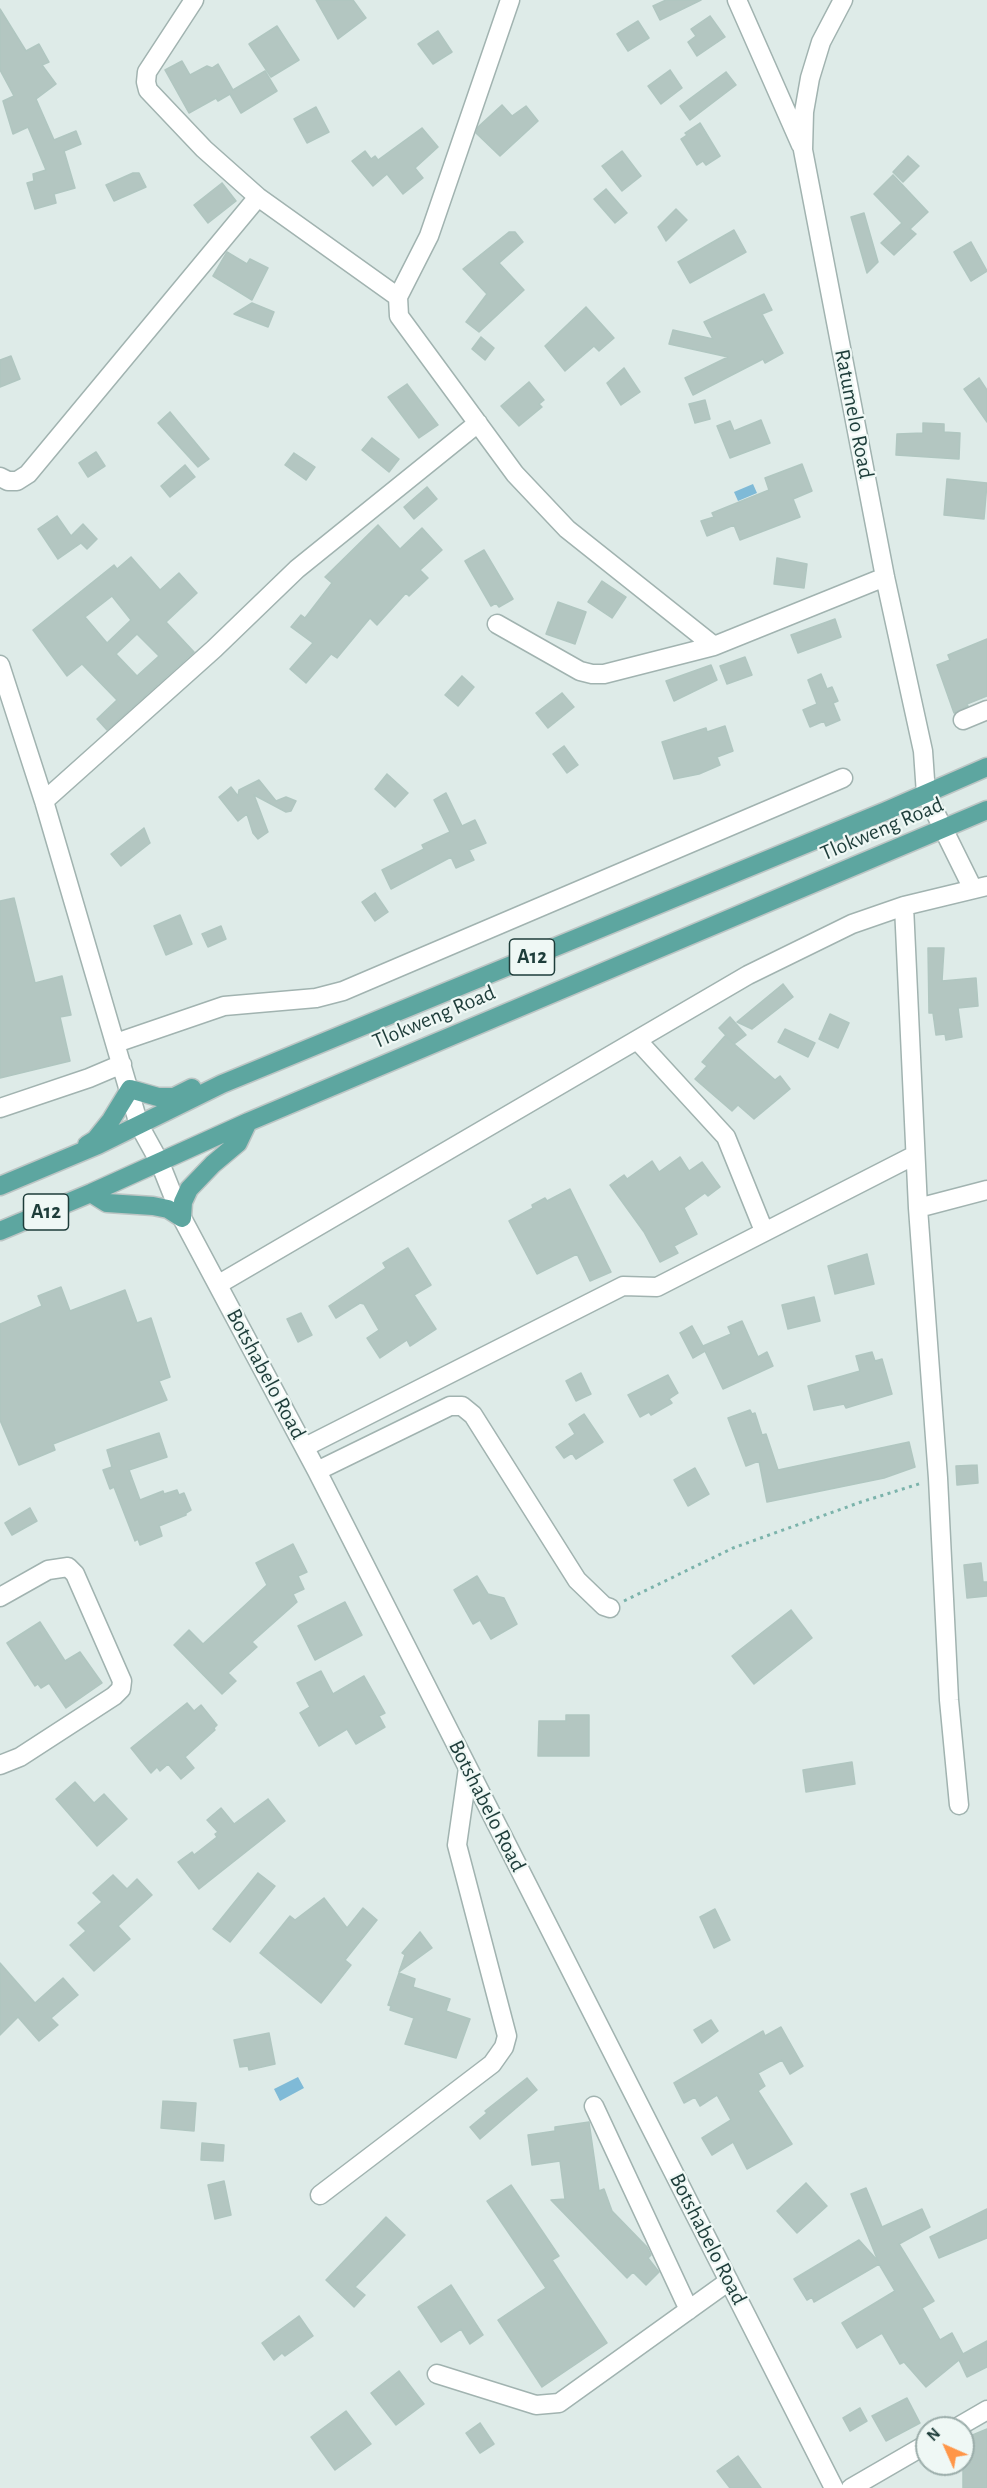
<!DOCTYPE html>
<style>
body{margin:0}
#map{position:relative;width:987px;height:2488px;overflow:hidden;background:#deebe8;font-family:"Alegreya Sans",sans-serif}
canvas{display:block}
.north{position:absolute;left:915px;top:2416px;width:60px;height:60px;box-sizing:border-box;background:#eff8f5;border:2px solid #9badaa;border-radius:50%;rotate:315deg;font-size:16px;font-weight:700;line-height:24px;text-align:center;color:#1e3d3a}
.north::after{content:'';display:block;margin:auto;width:21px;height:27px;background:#ff9648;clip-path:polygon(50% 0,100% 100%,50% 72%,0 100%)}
</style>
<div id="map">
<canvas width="987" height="2488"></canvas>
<div class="north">N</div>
</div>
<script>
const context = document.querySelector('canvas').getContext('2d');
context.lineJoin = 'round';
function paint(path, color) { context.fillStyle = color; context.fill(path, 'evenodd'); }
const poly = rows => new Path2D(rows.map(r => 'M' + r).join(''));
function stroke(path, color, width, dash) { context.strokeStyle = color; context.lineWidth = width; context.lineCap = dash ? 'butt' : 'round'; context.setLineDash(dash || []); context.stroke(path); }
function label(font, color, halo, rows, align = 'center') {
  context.font = font + ' "Alegreya Sans",sans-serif'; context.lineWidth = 4.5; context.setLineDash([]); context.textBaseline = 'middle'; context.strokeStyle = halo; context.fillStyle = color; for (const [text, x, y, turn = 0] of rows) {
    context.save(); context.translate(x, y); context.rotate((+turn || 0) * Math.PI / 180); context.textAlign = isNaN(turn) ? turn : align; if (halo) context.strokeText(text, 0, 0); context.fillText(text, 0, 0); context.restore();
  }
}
paint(poly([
 [753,484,757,493,738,501,734,492],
 [298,2077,304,2088,280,2101,274,2089]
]), '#7fbad7');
const building = poly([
 [316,0,353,0,366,18,338,39,316,0],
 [666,0,701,0,660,20,653,6,666,0],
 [0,9,26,51,39,44,49,62,42,65,56,84,36,99,54,140,76,131,81,144,64,151,75,188,54,194,56,203,35,209,27,183,34,181,33,174,46,170,28,127,13,134,3,101,14,96,0,70,0,9],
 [710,16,725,37,697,56,688,42,696,36,691,29,710,16],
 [638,21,649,38,628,51,617,34,638,21],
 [277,26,299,60,271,77,249,44,277,26],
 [438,31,452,52,433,64,418,44,438,31],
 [182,61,190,75,207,66,212,68,218,64,233,90,265,71,277,91,241,113,230,94,218,101,216,98,189,113,165,70,182,61],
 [670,70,682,88,661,104,648,86,670,70],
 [726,72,736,85,690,120,680,106,726,72],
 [502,105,512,116,526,106,538,121,500,156,476,133,478,127,502,105],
 [316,107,329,132,307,143,294,119,316,107],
 [700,123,720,156,706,165,703,161,697,165,681,139,687,135,685,133,700,123],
 [422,128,438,147,415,168,423,178,403,194,387,174,373,186,352,161,365,151,371,159,375,156,378,160,422,128],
 [622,151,641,176,622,191,602,166,622,151],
 [908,156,919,166,903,182,893,172,908,156],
 [133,173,139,173,146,187,114,201,106,185,133,173],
 [893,175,928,212,910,229,916,234,894,255,881,243,902,223,874,194,893,175],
 [222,183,236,201,208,223,194,205,222,183],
 [606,189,627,213,615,223,594,199,606,189],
 [676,209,687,220,666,241,658,227,676,209],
 [864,213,878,262,867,273,851,217,864,213],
 [734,230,746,252,690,283,678,262,734,230],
 [509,232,515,232,523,242,499,263,524,290,479,332,466,322,487,294,463,269,509,232],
 [971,242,987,271,971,281,954,252,971,242],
 [227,252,247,264,250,259,268,268,252,300,213,276,227,252],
 [764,294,772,310,762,314,783,353,765,363,763,359,693,395,685,378,728,357,669,344,673,330,713,339,704,322,764,294],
 [252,303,274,312,268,327,234,314,252,303],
 [586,307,614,338,599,351,594,346,565,371,545,346,586,307],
 [481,337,494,348,485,360,472,349,481,337],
 [11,356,20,379,0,387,0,360,11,356],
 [624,368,640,392,621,405,607,383,624,368],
 [979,378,987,390,987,422,964,389,979,378],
 [529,382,544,400,539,404,542,407,519,426,501,406,529,382],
 [407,384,438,425,419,438,388,397,407,384],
 [705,400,710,419,695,423,689,404,705,400],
 [170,412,209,459,198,467,158,423,170,412],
 [761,420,770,443,730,458,717,426,730,421,734,431,761,420],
 [923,423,944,424,944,432,960,433,959,459,896,455,897,434,923,433,923,423],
 [372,438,399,459,389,472,362,450,372,438],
 [96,452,105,466,88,477,79,463,96,452],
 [294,453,315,467,306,480,285,465,294,453],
 [802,464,812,491,793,499,800,517,740,540,734,525,707,536,701,521,714,517,712,513,769,490,765,478,802,464],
 [185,465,195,477,170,497,161,486,185,465],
 [947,479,987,483,984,519,944,515,947,479],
 [427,487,437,499,414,519,404,507,427,487],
 [57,516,71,536,83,524,97,539,87,549,81,543,58,559,38,529,57,516],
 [378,525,400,549,422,528,442,550,420,570,428,578,409,596,406,593,377,625,370,618,337,658,331,654,306,683,290,669,313,643,291,627,301,615,305,618,332,583,325,577,378,525],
 [484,550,513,599,499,607,496,603,491,606,465,561,484,550],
 [131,557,160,590,179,573,197,593,166,622,194,652,107,730,97,719,117,700,82,664,67,676,33,630,114,565,117,569,131,557],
 [112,596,131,620,107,643,85,617,112,596],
 [137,634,159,656,137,676,116,654,137,634],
 [777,558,807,564,804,588,774,584,777,558],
 [602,581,626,597,612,618,588,602,602,581],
 [558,602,586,612,575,644,546,634,558,602],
 [835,619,841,637,798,653,791,635,835,619],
 [987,639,987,696,967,704,968,706,954,713,937,665,950,660,948,655,987,639],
 [745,657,752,675,727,684,720,666,745,657],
 [711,665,717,680,674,701,666,681,711,665],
 [821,674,827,689,832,687,838,701,833,703,840,720,826,726,824,721,810,727,803,710,817,704,808,680,821,674],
 [462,676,474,687,458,706,445,695,462,676],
 [562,693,574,707,548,728,536,713,562,693],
 [725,726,733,751,717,757,720,765,699,774,674,779,662,742,706,728,707,732,725,726],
 [564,746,578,765,567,773,553,754,564,746],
 [387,774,408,793,395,807,375,789,387,774],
 [259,780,276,801,286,797,296,801,291,811,286,812,254,795,268,832,258,839,253,833,247,814,238,821,219,797,231,787,238,796,239,790,259,780],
 [446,793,462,826,475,820,486,843,469,850,474,860,456,868,451,857,391,889,382,870,424,849,422,845,450,832,434,800,446,793],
 [144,828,150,843,121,866,111,854,144,828],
 [375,893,388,912,375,921,362,902,375,893],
 [14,898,35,983,62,976,71,1015,60,1017,70,1061,0,1078,0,901,14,898],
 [180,915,192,944,166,955,154,926,180,915],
 [221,926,226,939,208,947,202,934,221,926],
 [928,948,944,948,942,981,976,978,978,1006,958,1008,962,1037,946,1040,945,1034,936,1035,933,1013,929,1013,928,948],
 [783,984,793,997,752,1029,737,1022,783,984],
 [830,1014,849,1023,838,1048,819,1039,830,1014],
 [730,1017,746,1035,734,1044,719,1028,730,1017],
 [785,1029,815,1043,808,1057,778,1042,785,1029],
 [725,1036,775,1080,780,1076,790,1089,754,1119,738,1105,732,1111,695,1079,707,1066,702,1062,725,1036],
 [680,1157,689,1171,702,1162,720,1187,708,1196,705,1193,684,1208,697,1234,674,1246,678,1253,660,1262,644,1232,610,1185,624,1175,627,1179,652,1161,659,1172,680,1157],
 [570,1189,611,1272,590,1281,577,1254,537,1274,509,1221,533,1208,532,1205,545,1198,547,1201,570,1189],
 [408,1248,431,1285,414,1295,436,1329,410,1346,407,1340,380,1358,367,1338,379,1330,364,1304,360,1303,336,1318,329,1306,386,1268,383,1263,408,1248],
 [867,1254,874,1284,835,1294,828,1266,867,1254],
 [61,1287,70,1311,125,1290,137,1323,151,1318,170,1377,159,1381,167,1400,53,1444,55,1450,19,1465,0,1420,0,1324,42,1306,38,1296,61,1287],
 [814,1297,820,1321,788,1329,782,1305,814,1297],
 [301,1313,312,1335,298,1342,287,1319,301,1313],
 [742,1321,758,1357,767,1352,773,1366,723,1389,705,1351,693,1358,680,1333,692,1326,704,1348,703,1346,731,1334,728,1327,742,1321],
 [872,1352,875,1361,882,1359,892,1394,846,1408,844,1404,814,1410,808,1386,860,1371,856,1356,872,1352],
 [581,1373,591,1394,576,1401,566,1381,581,1373],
 [668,1375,678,1393,669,1399,672,1403,651,1415,649,1412,640,1417,628,1395,668,1375],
 [750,1410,752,1414,755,1413,762,1435,766,1434,778,1470,909,1442,915,1467,884,1478,767,1502,759,1461,746,1466,728,1418,750,1410],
 [584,1414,603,1442,576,1459,572,1453,564,1458,556,1447,575,1434,569,1424,584,1414],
 [159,1433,167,1457,129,1470,140,1500,163,1491,164,1494,177,1490,179,1495,184,1493,191,1510,186,1513,186,1515,159,1526,162,1536,140,1545,138,1539,135,1541,114,1487,110,1489,103,1470,112,1467,107,1450,159,1433],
 [977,1465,978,1483,957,1485,956,1466,977,1465],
 [695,1468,709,1494,688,1506,674,1480,695,1468],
 [30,1508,37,1521,12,1535,5,1523,30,1508],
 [293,1544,307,1572,298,1576,304,1589,293,1594,297,1602,252,1642,257,1647,228,1673,236,1681,222,1694,174,1645,189,1630,203,1644,267,1585,256,1563,293,1544],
 [981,1563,983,1582,987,1582,987,1596,967,1598,964,1565,981,1563],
 [477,1576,488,1594,504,1598,517,1624,491,1639,480,1620,473,1624,454,1590,477,1576],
 [345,1602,362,1635,315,1660,298,1626,345,1602],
 [791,1610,812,1638,754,1684,732,1656,791,1610],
 [40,1622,65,1661,80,1652,102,1683,66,1708,49,1683,41,1688,38,1684,35,1686,7,1643,40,1622],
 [321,1671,333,1694,364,1676,385,1713,379,1716,385,1727,356,1744,347,1729,319,1746,300,1713,310,1707,297,1683,321,1671],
 [187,1703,194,1711,201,1705,217,1725,214,1728,215,1730,185,1757,194,1768,181,1779,168,1764,160,1771,157,1767,151,1773,131,1748,187,1703],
 [566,1715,589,1715,589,1756,538,1756,539,1721,566,1721,566,1715],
 [852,1762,855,1784,806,1792,803,1770,852,1762],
 [75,1782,94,1803,104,1794,127,1819,97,1846,56,1799,75,1782],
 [268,1799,285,1821,199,1889,178,1862,192,1852,194,1855,217,1837,215,1834,218,1832,207,1820,221,1808,234,1824,268,1799],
 [258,1873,275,1886,230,1942,213,1929,258,1873],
 [113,1875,127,1889,137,1879,152,1895,118,1926,130,1939,94,1971,70,1945,86,1931,78,1923,102,1902,93,1893,113,1875],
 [324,1898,347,1928,363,1908,377,1920,345,1960,351,1965,321,2003,260,1953,290,1916,295,1920,324,1898],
 [715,1909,730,1940,714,1948,700,1917,715,1909],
 [420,1932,432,1948,399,1972,405,1955,402,1953,420,1932],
 [0,1963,35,2003,63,1978,78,1995,51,2018,58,2025,39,2041,18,2017,0,2035,0,1963],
 [399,1973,415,1979,413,1987,450,1999,446,2011,470,2019,456,2058,405,2044,414,2018,390,2010,391,2006,388,2005,399,1973],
 [711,2020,718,2031,702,2043,694,2030,711,2020],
 [781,2027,803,2066,790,2074,782,2060,758,2073,765,2086,758,2091,792,2144,747,2169,733,2142,712,2155,702,2138,731,2120,717,2095,700,2106,695,2097,684,2103,674,2083,763,2031,765,2036,781,2027],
 [269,2033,275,2064,249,2070,248,2066,240,2067,234,2040,269,2033],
 [527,2078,537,2090,480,2139,470,2127,487,2113,485,2111,527,2078],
 [163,2101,196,2103,194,2131,161,2128,163,2101],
 [589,2122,599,2191,604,2189,612,2211,647,2247,651,2255,648,2258,659,2272,646,2285,633,2272,627,2278,551,2200,565,2199,560,2161,532,2165,528,2135,555,2131,555,2127,589,2122],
 [202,2143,224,2145,223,2161,201,2160,202,2143],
 [224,2181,231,2215,215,2219,208,2185,224,2181],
 [806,2183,827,2206,797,2233,777,2211,806,2183],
 [511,2185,559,2256,552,2260,607,2343,542,2387,498,2320,546,2288,487,2201,511,2185],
 [866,2188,882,2227,922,2209,930,2227,899,2244,934,2301,922,2308,940,2340,952,2333,963,2354,987,2341,987,2367,967,2377,959,2360,926,2387,904,2362,900,2364,882,2333,857,2348,842,2323,895,2291,879,2264,814,2302,812,2297,807,2300,794,2279,859,2240,878,2261,851,2194,866,2188],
 [987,2209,987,2238,939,2258,930,2237,987,2209],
 [386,2217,405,2235,355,2287,365,2295,354,2307,326,2280,386,2217],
 [451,2285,483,2335,470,2344,461,2329,441,2342,418,2307,451,2285],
 [299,2316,313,2336,285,2356,282,2353,274,2360,262,2343,299,2316],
 [399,2371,424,2404,396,2425,371,2393,399,2371],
 [907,2398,920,2423,886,2441,872,2416,907,2398],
 [860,2408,867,2421,850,2431,843,2418,860,2408],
 [346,2411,371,2444,335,2470,311,2437,346,2411],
 [480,2423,494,2444,480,2453,466,2433,480,2423],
 [987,2429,987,2488,963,2488,963,2439,987,2429],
 [738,2456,761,2488,730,2488,717,2471,738,2456]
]);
paint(building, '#b3c6c1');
stroke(building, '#b0c6c0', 1.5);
const minor = poly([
 [194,0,147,72,146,82,148,90,204,149,258,197,398,297],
 [510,0,429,236,398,297,399,316,515,474,567,529,714,646,885,577],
 [737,0,801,145],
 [843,0,821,42,810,78,804,112,803,150,885,577,923,751,926,794,973,889],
 [0,477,8,481,17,481,28,474,258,197],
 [497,624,580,671,592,674,604,674,714,646],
 [0,665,44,801,139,1125,160,1163,182,1218,317,1471,834,2488],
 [963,720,987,710],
 [44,801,214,649,297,569,478,423],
 [904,906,918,1208,938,1478,949,1700,959,1805],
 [638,1041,726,1137,764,1231],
 [116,1043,224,1006,316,998,343,991,843,778],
 [0,1108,89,1078,122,1064],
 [918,1208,987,1190],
 [219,1284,748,975,852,924,904,906,987,886],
 [305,1447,623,1286,657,1287,915,1155],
 [317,1471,450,1406,462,1406,473,1415,577,1580,604,1606,610,1608],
 [0,1597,48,1570,68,1567,75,1574,122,1681,121,1689,114,1696,20,1757,0,1765],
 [594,2106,689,2310],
 [320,2195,492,2064,504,2047,507,2036,457,1845,468,1768],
 [437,2374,536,2405,559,2403,729,2281],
 [956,2428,987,2410],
 [851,2488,927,2444]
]);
const major = poly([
 [87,1145,95,1140,111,1120,130,1089,158,1097,174,1097,192,1088],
 [0,1186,98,1145,222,1084,886,811,987,767],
 [91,1193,107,1203,153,1206,168,1209,182,1218,183,1202,189,1189,213,1164,238,1143,248,1122],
 [0,1231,91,1193,248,1122,987,810]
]);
stroke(minor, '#a1b3b0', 21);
stroke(major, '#bcc5c4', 21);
stroke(poly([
 [624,1601,733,1548,861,1502,922,1483]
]), '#7bb3ab', 3, [3, 4.5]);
stroke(minor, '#fff', 18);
stroke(major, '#5da6a0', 18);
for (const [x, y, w] of [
 [532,957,45],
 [46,1212,45]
]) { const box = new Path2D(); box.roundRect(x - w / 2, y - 18, w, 36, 4.5); context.fillStyle = '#eff8f5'; context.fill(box); stroke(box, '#1e3d3a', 1.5); }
label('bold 21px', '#1e3d3a', null, [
 ["A12",532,957],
 ["A12",46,1212]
]);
label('22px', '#1e3d3a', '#eff8f5', [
 ["Ratumelo Road",854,414,79],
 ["Tlokweng Road",882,829,-23],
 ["Tlokweng Road",434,1017,-23],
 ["Botshabelo Road",266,1374,62],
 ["Botshabelo Road",487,1806,63],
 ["Botshabelo Road",708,2239,63]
]);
</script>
